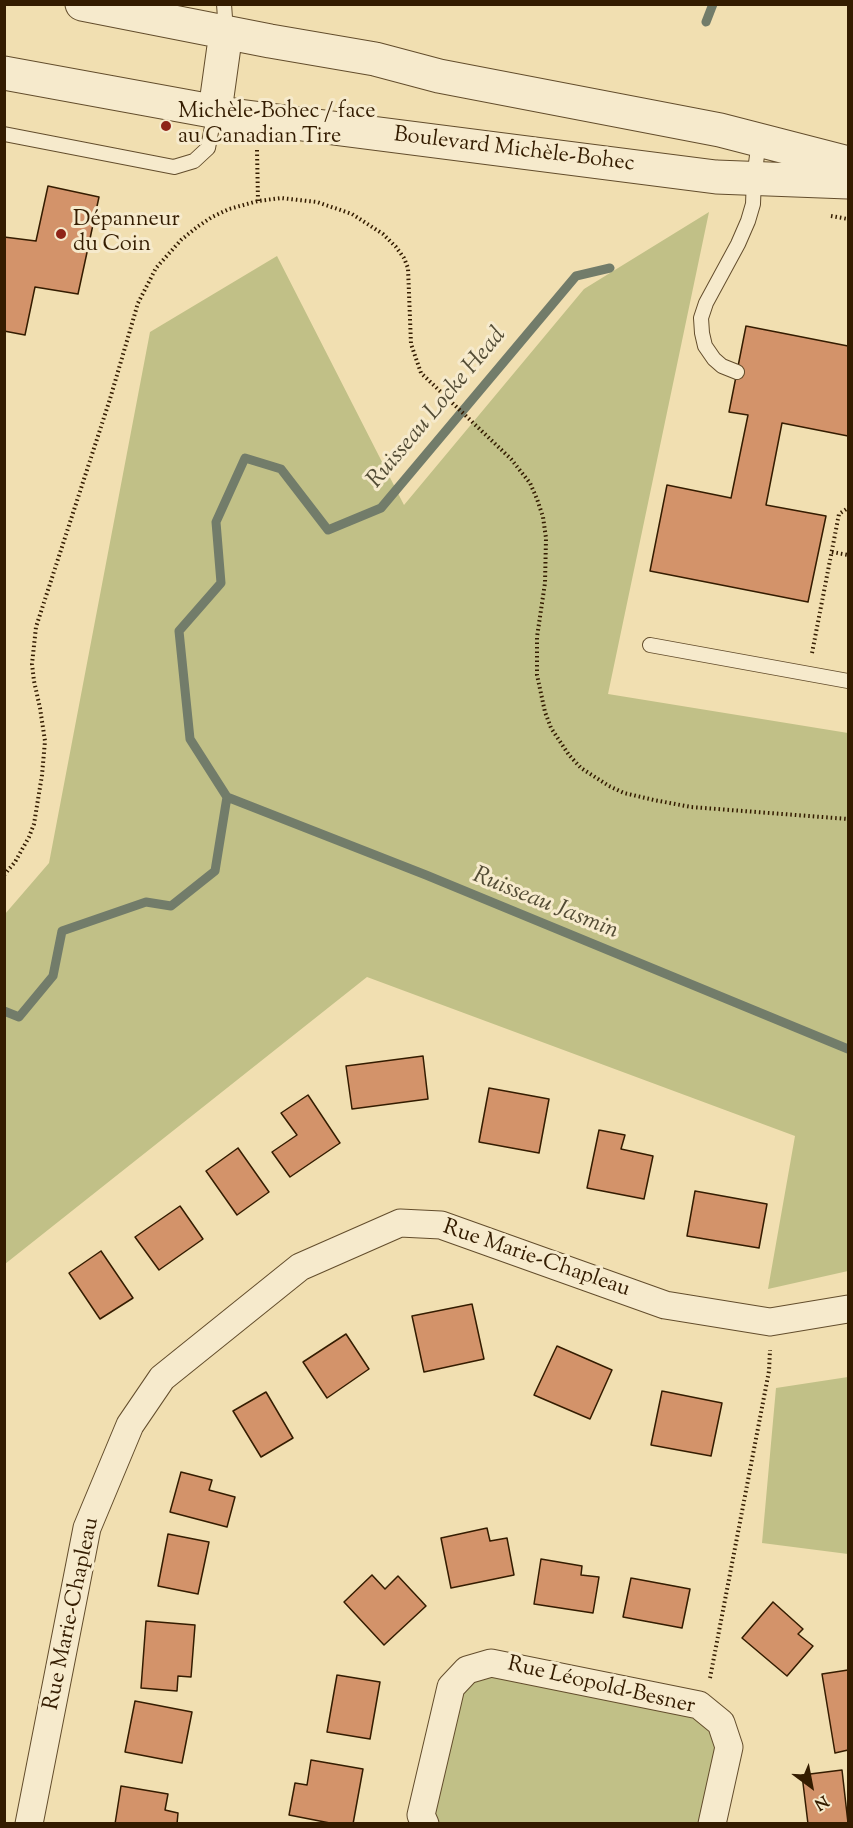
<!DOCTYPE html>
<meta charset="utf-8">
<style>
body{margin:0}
#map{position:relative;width:853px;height:1828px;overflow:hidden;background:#f1dfb1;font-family:"Sorts Mill Goudy",serif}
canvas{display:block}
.frame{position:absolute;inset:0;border:6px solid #341c00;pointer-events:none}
.north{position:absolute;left:781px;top:1756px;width:60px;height:60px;-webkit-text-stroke:4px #f6eacc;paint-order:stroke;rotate:148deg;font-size:16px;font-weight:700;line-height:24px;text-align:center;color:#341c00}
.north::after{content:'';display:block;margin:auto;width:21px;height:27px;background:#341c00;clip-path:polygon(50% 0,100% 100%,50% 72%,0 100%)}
</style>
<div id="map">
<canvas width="853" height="1828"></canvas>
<div class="frame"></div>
<div class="north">N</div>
</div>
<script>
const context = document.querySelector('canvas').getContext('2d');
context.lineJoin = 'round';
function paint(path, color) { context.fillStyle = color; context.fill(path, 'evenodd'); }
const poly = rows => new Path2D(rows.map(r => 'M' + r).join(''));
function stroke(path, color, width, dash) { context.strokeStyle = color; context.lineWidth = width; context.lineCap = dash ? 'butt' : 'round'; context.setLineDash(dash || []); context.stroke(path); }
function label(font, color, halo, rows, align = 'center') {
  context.font = font + ' "Sorts Mill Goudy",serif'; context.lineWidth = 6; context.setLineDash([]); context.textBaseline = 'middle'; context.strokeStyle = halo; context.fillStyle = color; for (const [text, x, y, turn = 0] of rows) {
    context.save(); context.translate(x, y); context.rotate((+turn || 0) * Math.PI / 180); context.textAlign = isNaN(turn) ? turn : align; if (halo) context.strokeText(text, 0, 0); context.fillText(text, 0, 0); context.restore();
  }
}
paint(poly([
 [709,212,608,694,848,733,848,1271,768,1289,795,1136,367,977,5,1264,5,914,49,863,150,332,277,256,404,505,584,289],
 [848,1377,848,1554,762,1543,776,1388],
 [467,1670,721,1723,712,1823,425,1824]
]), '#c1c087');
stroke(poly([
 [706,22,713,4],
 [227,797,426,875,848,1049],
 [4,1011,19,1017,53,976,62,931,146,902,171,906,215,871,227,797,190,739,179,631,221,583,216,522,245,458,281,469,328,530,381,508,576,276,610,268]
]), '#727c6a', 9);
const building = poly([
 [48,186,99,197,78,294,35,287,25,335,4,331,4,237,36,241,48,186],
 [746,326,848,346,848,436,782,423,766,505,826,516,808,602,650,571,667,485,731,498,748,415,729,412,746,326],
 [423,1056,428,1099,352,1109,346,1066,423,1056],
 [489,1088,549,1099,539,1153,479,1142,489,1088],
 [308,1095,340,1143,290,1177,272,1152,297,1135,281,1113,308,1095],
 [599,1130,625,1135,621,1149,653,1156,644,1199,587,1188,599,1130],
 [238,1148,269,1192,237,1215,206,1171,238,1148],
 [695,1191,767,1204,759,1248,687,1236,695,1191],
 [180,1206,203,1239,159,1270,135,1237,180,1206],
 [101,1251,133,1298,100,1319,69,1273,101,1251],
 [472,1304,484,1359,424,1372,412,1316,472,1304],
 [346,1334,369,1369,327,1398,303,1362,346,1334],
 [557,1346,612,1370,590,1419,534,1395,557,1346],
 [662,1391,722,1403,711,1456,651,1445,662,1391],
 [266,1392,293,1438,261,1457,233,1411,266,1392],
 [181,1472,212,1480,209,1490,235,1497,227,1527,170,1512,181,1472],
 [487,1528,490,1541,507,1538,514,1575,451,1588,441,1538,487,1528],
 [168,1534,209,1542,198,1594,158,1586,168,1534],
 [541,1559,582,1566,581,1575,599,1577,593,1613,534,1604,541,1559],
 [372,1575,385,1589,398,1576,426,1606,384,1645,344,1602,372,1575],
 [631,1578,690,1589,682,1628,623,1617,631,1578],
 [773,1602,803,1629,798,1634,813,1646,787,1676,742,1638,773,1602],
 [146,1621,195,1625,191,1677,178,1676,177,1691,141,1688,146,1621],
 [848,1670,848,1750,835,1753,822,1674,848,1670],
 [337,1675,380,1682,370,1739,327,1732,337,1675],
 [135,1701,192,1712,182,1763,125,1752,135,1701],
 [311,1760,363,1769,353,1824,335,1824,289,1815,295,1783,307,1785,311,1760],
 [842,1770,848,1823,808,1824,802,1775,842,1770],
 [121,1786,168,1794,165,1810,178,1813,177,1824,115,1824,121,1786]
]);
paint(building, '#d3936a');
stroke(building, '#341c00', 1.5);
const service = poly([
 [224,4,226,32],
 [4,134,174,167,194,161,208,148,215,111],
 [737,372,722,366,714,359,705,346,702,333,701,318,706,303,738,244,748,221,753,204,754,178,759,141],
 [650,645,848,681]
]);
const minor = poly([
 [29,1824,87,1528,130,1425,162,1378,300,1267,400,1223,441,1225,665,1305,770,1322,848,1309],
 [425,1824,421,1815,451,1687,467,1670,491,1663,699,1705,721,1723,729,1747,712,1824]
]);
const tertiary = poly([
 [82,4,270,41,375,59,439,76,720,130,848,163],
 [4,73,239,116,716,177,848,182],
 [215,111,226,32]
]);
stroke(service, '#634d2c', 16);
stroke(minor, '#634d2c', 29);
stroke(tertiary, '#634d2c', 35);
stroke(poly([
 [257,150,258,201],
 [831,216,848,219],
 [832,552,848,555],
 [812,653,839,514,848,508],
 [4,875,15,862,29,837,34,824,42,775,45,741,40,708,34,681,32,664,36,627,110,399,138,303,156,268,181,240,197,227,212,217,229,209,258,201,281,198,317,202,352,214,383,234,396,247,404,258,408,268,411,344,421,373,511,459,530,483,537,499,543,517,546,538,545,583,537,637,537,675,545,712,551,728,569,755,581,768,609,786,624,793,654,800,691,807,848,819],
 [710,1678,769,1371,770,1350]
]), '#341c00', 4, [1.5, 3]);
stroke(service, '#f6eacc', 14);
stroke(minor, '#f6eacc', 27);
stroke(tertiary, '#f6eacc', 33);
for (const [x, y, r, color] of [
 [166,126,6,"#8f2418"],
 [61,234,6,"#8f2418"]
]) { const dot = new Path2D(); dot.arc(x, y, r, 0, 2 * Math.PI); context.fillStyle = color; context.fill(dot); stroke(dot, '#f6eacc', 2); }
label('22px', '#341c00', '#f6eacc', [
 ["Michèle-Bohec / face",178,113],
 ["au Canadian Tire",178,138],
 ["Dépanneur",73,221],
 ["du Coin",73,246]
], 'left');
label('22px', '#341c00', '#f6eacc', [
 ["Boulevard Michèle-Bohec",514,151,7],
 ["Rue Marie-Chapleau",536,1260,19],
 ["Rue Marie-Chapleau",73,1614,-78],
 ["Rue Léopold-Besner",601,1687,13]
]);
label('italic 24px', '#534c35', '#f6eacc', [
 ["Ruisseau Locke Head",438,409,-50],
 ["Ruisseau Jasmin",545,905,22]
]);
</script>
